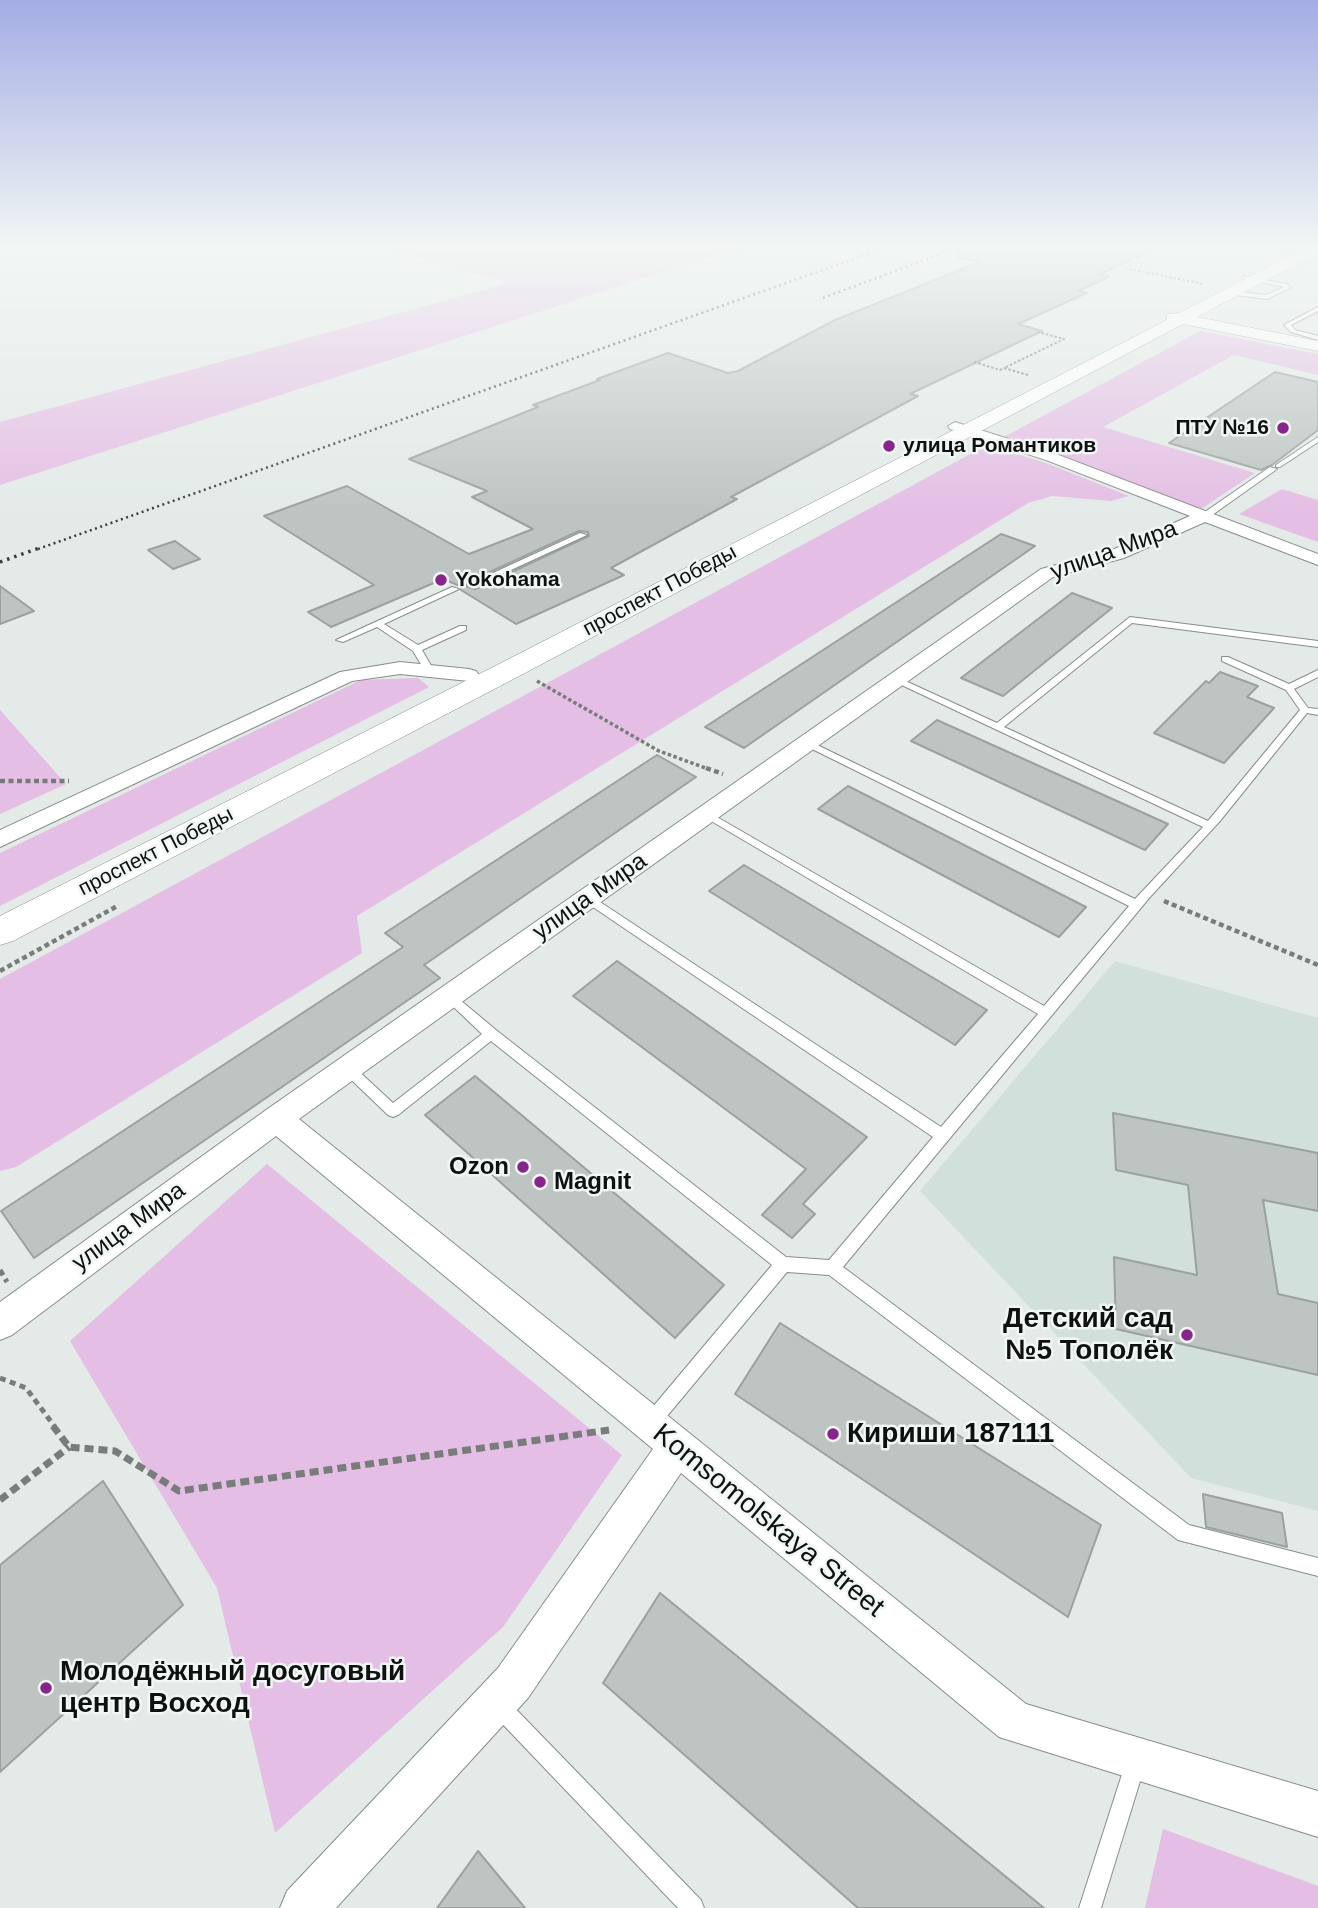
<!DOCTYPE html>
<meta charset="utf-8">
<style>
body{margin:0}
canvas{display:block;background:#e3eae7}
</style>
<canvas width="1318" height="1908"></canvas>
<script>
const context = document.querySelector('canvas').getContext('2d');
context.lineJoin = 'round';
function paint(path, color) { context.fillStyle = color; context.fill(path, 'evenodd'); }
const poly = rows => new Path2D(rows.map(r => 'M' + r).join(''));
function stroke(path, color, width, dash) { context.strokeStyle = color; context.lineWidth = width; context.lineCap = dash ? 'butt' : 'round'; context.setLineDash(dash || []); context.stroke(path); }
function label(font, color, halo, rows, align = 'center') {
  context.font = font + ' Helvetica,sans-serif'; context.lineWidth = 5; context.setLineDash([]); context.textBaseline = 'middle'; context.strokeStyle = halo; context.fillStyle = color; for (const [text, x, y, turn = 0] of rows) {
    context.save(); context.translate(x, y); context.rotate((+turn || 0) * Math.PI / 180); context.textAlign = isNaN(turn) ? turn : align; if (halo) context.strokeText(text, 0, 0); context.fillText(text, 0, 0); context.restore();
  }
}
paint(poly([
 [1115,961,1318,1018,1318,1511,1191,1478,920,1191]
]), '#d1e0db');
paint(poly([
 [376,246,764,246,707,258,0,485,0,422,509,283],
 [1200,331,1318,354,1318,375,1234,355,1103,427,1255,473,1201,509,1004,437],
 [987,445,1046,463,1129,496,1111,501,1052,496,1028,503,357,916,362,953,16,1167,0,1171,0,979],
 [1282,489,1318,500,1318,542,1239,514],
 [418,678,429,687,0,906,0,853,361,680],
 [0,710,66,784,0,814],
 [267,1164,622,1455,503,1627,275,1833,217,1588,70,1341],
 [1163,1829,1318,1886,1318,1908,1145,1908]
]), '#e4bee4');
const building = poly([
 [958,246,1160,246,1099,275,1109,277,1078,291,1087,293,1018,324,1042,331,910,394,918,396,731,497,737,499,611,568,624,575,516,624,461,590,460,586,443,579,331,627,308,612,374,585,264,516,347,486,469,554,533,529,472,497,487,491,409,459,538,407,533,405,600,380,597,379,668,353,728,373,738,371,835,320,980,262,957,257,958,246],
 [579,531,588,532,589,536,475,589,465,586,466,583,579,531],
 [1275,372,1318,382,1318,430,1272,465,1261,470,1169,443,1275,372],
 [1001,534,1035,546,744,748,705,727,1001,534],
 [175,541,200,559,173,569,148,550,175,541],
 [0,586,34,611,0,624,0,586],
 [1072,593,1112,608,1003,696,961,678,1072,593],
 [1220,672,1258,686,1247,697,1274,708,1224,763,1154,733,1206,681,1209,683,1220,672],
 [937,720,1168,824,1145,850,911,741,937,720],
 [657,755,696,777,424,965,440,978,34,1258,1,1211,403,947,385,933,657,755],
 [848,786,1086,907,1059,937,818,809,848,786],
 [744,865,987,1010,955,1045,709,891,744,865],
 [617,961,867,1137,803,1204,815,1214,792,1238,762,1215,806,1169,573,996,617,961],
 [475,1076,724,1285,675,1338,425,1115,475,1076],
 [1113,1113,1318,1153,1318,1211,1263,1200,1278,1294,1318,1303,1318,1375,1116,1329,1114,1257,1197,1275,1188,1185,1116,1170,1113,1113],
 [780,1323,1101,1525,1068,1617,735,1394,780,1323],
 [103,1481,183,1605,0,1772,0,1565,103,1481],
 [1203,1494,1282,1513,1287,1547,1206,1527,1203,1494],
 [660,1593,1044,1908,858,1908,603,1683,660,1593],
 [478,1851,525,1908,437,1908,478,1851]
]);
paint(building, '#bdc4c1');
stroke(building, '#9ba19f', 2);
const lane = poly([
 [1237,246,1243,246,1235,249,1237,246],
 [1259,246,1269,246,1294,252,1292,253,1259,246],
 [1242,276,1287,284,1290,288,1267,299,1229,294,1231,291,1266,295,1284,287,1242,278,1242,276],
 [1318,307,1318,311,1291,325,1295,330,1318,336,1318,340,1291,332,1284,325,1318,307],
 [1318,437,1318,442,1280,467,1276,467,1276,465,1318,437],
 [1270,467,1277,469,1208,518,1202,518,1202,514,1270,467],
 [580,533,587,535,474,587,467,585,580,533],
 [452,587,459,589,384,624,418,645,460,626,466,626,466,630,422,650,433,669,431,671,425,671,413,651,377,627,343,642,336,640,452,587],
 [1130,617,1318,641,1318,647,1132,623,1004,727,1208,821,1300,710,1286,690,1222,661,1222,657,1228,657,1289,684,1318,670,1318,677,1294,689,1308,708,1318,709,1318,715,1307,713,1220,821,1150,897,843,1267,1189,1525,1318,1558,1318,1576,1178,1540,829,1275,787,1272,658,1427,652,1430,646,1427,643,1421,646,1415,772,1265,491,1041,398,1115,393,1117,388,1115,340,1069,342,1065,347,1064,352,1065,393,1103,482,1034,443,997,445,994,449,992,453,994,496,1030,786,1257,829,1260,933,1137,581,899,583,896,591,896,941,1127,1038,1014,701,815,702,813,710,813,1044,1006,1129,906,802,744,807,741,811,742,1135,899,1203,827,891,680,893,678,899,678,997,723,1130,617],
 [499,1696,506,1699,701,1900,704,1908,678,1908,492,1713,489,1706,492,1699,499,1696],
 [1135,1755,1142,1758,1145,1765,1101,1908,1079,1908,1125,1765,1128,1758,1135,1755]
]);
const street = poly([
 [955,422,1056,454,1318,554,1318,565,1205,522,1124,558,1053,577,299,1119,1026,1704,1318,1791,1318,1837,999,1737,681,1473,528,1698,336,1908,280,1908,287,1891,498,1668,653,1449,276,1136,12,1335,0,1340,0,1302,266,1110,1041,569,1112,550,1190,516,1046,460,950,429,948,426,955,422],
 [400,662,469,669,476,671,479,675,476,679,469,681,400,674,352,681,0,847,0,830,340,672,400,662]
]);
const secondary = poly([
 [1309,246,1318,246,1318,253,1197,317,1318,341,1318,351,1183,324,525,673,13,941,0,945,0,916,505,661,1167,320,1167,314,1179,313,1309,246]
]);
stroke(lane, '#878d8b', 2);
stroke(street, '#878d8b', 2);
stroke(secondary, '#878d8b', 1);
stroke(poly([
 [1125,268,1203,284],
 [974,362,1000,370,1004,368],
 [1028,375,1004,368,1064,339,1038,332]
]), '#787d7b', 2, [2.5, 2]);
stroke(poly([
 [537,681,659,751,711,770]
]), '#787d7b', 3.5, [3.5, 2.5]);
stroke(poly([
 [706,768,723,774],
 [0,781,69,781],
 [1164,901,1318,965],
 [0,971,119,905]
]), '#787d7b', 4.5, [5, 3.5]);
stroke(poly([
 [0,1270,7,1282],
 [0,1378,26,1388,55,1427]
]), '#787d7b', 5, [6, 4.5]);
stroke(poly([
 [53,1426,69,1447,115,1451,179,1491,609,1430],
 [0,1500,69,1447]
]), '#787d7b', 7, [9, 5]);
paint(lane, '#fff');
paint(street, '#fff');
paint(secondary, '#fff');
stroke(poly([
 [823,298,935,256,953,246],
 [38,549,890,246]
]), '#3a3d3b', 2.5, [2, 3.5]);
stroke(poly([
 [0,562,42,547]
]), '#3a3d3b', 3.5, [2.5, 5]);
const sky = context.createLinearGradient(0, 0, 0, 513);
sky.addColorStop(0, '#a3ade4');
sky.addColorStop(0.48, '#f2f6f4');
sky.addColorStop(1, '#f2f6f400');
context.fillStyle = sky;
context.fillRect(0, 0, 1318, 513);
for (const [x, y, r, color] of [
 [1283,428,7,"#88258d"],
 [889,446,7,"#88258d"],
 [441,580,7,"#88258d"],
 [523,1167,7,"#88258d"],
 [540,1182,7,"#88258d"],
 [1187,1335,7,"#88258d"],
 [833,1434,7,"#88258d"],
 [46,1688,7,"#88258d"]
]) { const dot = new Path2D(); dot.arc(x, y, r, 0, 2 * Math.PI); context.fillStyle = color; context.fill(dot); stroke(dot, '#f0f7f5', 2.5); }
label('bold 21px', '#0f1110', '#f0f7f5', [
 ["ПТУ №16",1269,428,"right"],
 ["улица Романтиков",903,446],
 ["Yokohama",455,580]
], 'left');
label('21px', '#0f1110', '#f0f7f5', [
 ["проспект Победы",660,591,-28],
 ["проспект Победы",156,852,-27]
]);
label('24px', '#0f1110', '#f0f7f5', [
 ["улица Мира",1114,551,-20],
 ["улица Мира",590,897,-35],
 ["улица Мира",129,1227,-36]
]);
label('bold 24px', '#0f1110', '#f0f7f5', [
 ["Ozon",509,1167],
 ["Magnit",554,1182,"left"]
], 'right');
label('bold 28px', '#0f1110', '#f0f7f5', [
 ["Детский сад",1173,1319,"right"],
 ["№5 Тополёк",1173,1351,"right"],
 ["Кириши 187111",847,1434],
 ["Молодёжный досуговый",60,1672],
 ["центр Восход",60,1704]
], 'left');
label('28px', '#0f1110', '#f0f7f5', [
 ["Komsomolskaya Street",768,1521,39]
]);
</script>
